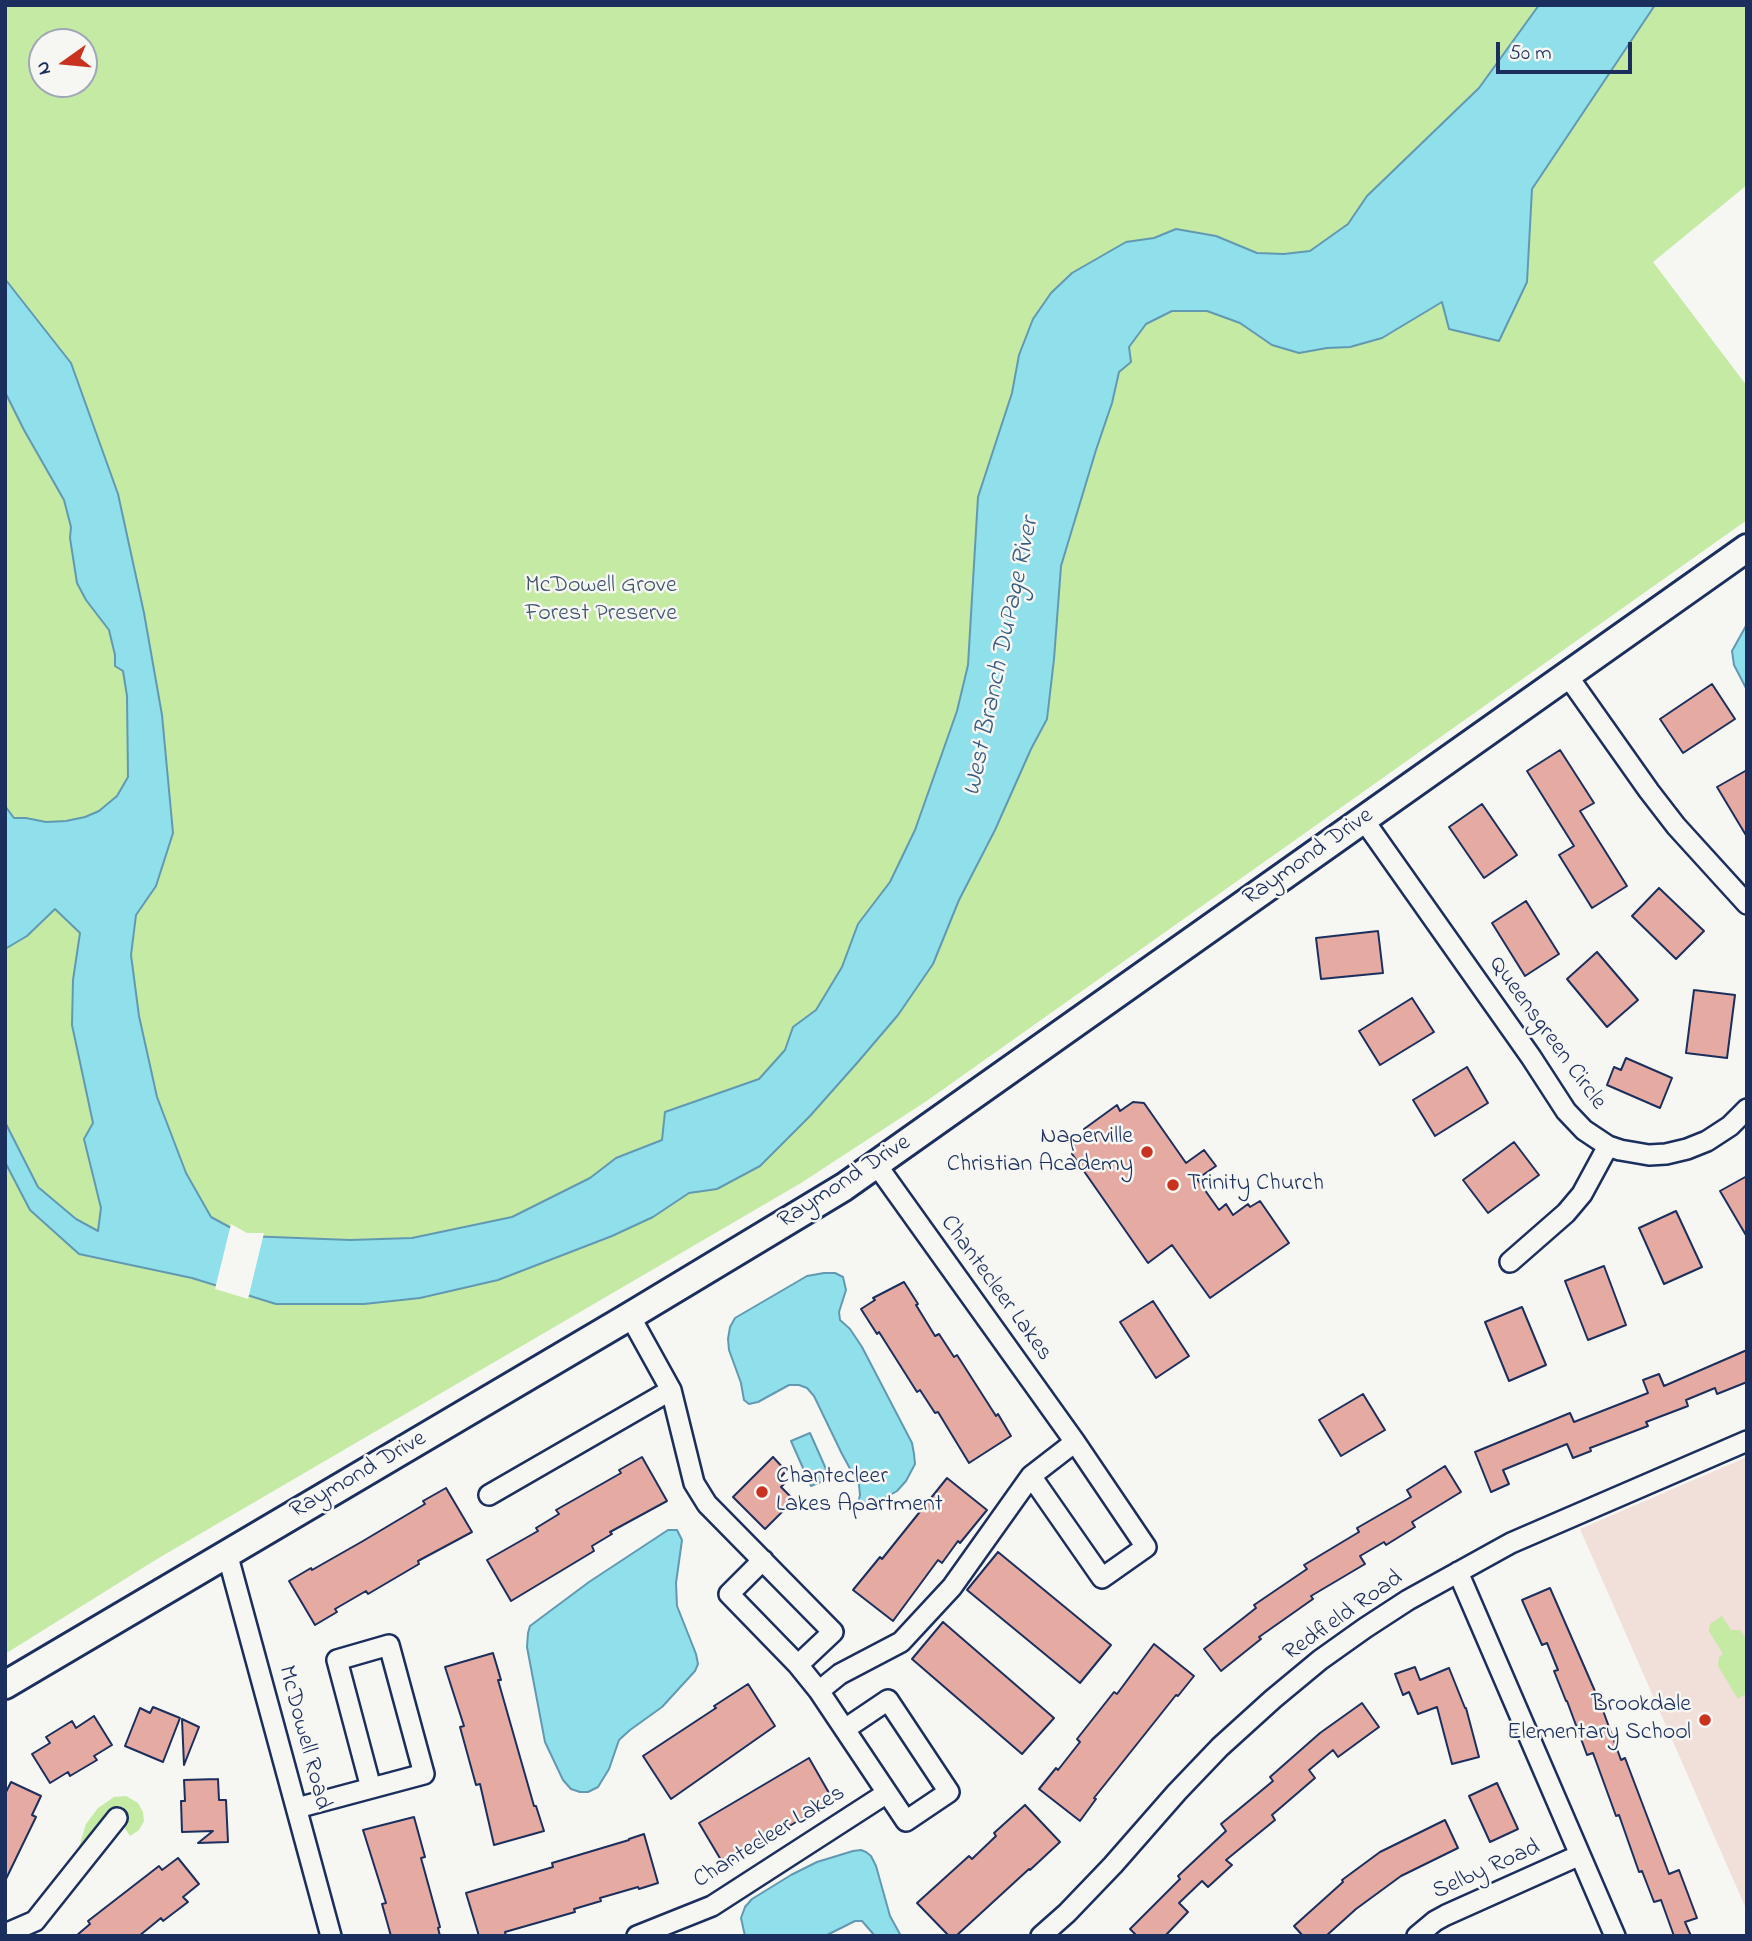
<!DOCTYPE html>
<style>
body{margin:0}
#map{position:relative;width:1752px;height:1941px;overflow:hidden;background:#f6f6f2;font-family:"Indie Flower",sans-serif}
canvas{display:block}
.frame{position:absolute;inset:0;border:7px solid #1b2f5e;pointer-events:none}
.north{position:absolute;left:28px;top:28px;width:70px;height:70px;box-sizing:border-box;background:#f6f6f2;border:2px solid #9ea6b7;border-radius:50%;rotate:255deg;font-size:19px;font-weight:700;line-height:28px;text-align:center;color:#1b2f5e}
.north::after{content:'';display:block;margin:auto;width:24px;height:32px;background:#c8321e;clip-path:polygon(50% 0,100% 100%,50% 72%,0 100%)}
.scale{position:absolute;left:1496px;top:42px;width:136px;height:32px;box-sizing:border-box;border:4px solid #1b2f5e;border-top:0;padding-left:9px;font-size:21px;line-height:24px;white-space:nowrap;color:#1b2f5e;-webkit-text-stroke:5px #f6f6f2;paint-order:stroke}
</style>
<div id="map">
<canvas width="1752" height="1941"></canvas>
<div class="frame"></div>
<div class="north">N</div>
<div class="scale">50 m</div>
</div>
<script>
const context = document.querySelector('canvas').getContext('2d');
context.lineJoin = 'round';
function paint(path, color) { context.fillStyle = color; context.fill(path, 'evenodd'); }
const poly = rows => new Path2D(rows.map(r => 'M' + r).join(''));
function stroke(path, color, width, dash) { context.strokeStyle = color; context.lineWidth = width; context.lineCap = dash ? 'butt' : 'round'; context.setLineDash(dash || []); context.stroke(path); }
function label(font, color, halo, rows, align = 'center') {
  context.font = font + ' "Indie Flower",sans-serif'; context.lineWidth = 5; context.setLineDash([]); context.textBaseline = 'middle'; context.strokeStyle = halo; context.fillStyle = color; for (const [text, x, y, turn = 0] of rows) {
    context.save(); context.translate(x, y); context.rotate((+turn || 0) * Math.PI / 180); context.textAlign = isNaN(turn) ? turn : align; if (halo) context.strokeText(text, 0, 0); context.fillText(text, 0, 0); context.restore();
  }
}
paint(poly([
 [1747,1457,1747,1911,1580,1529]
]), '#f1dfda');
paint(poly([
 [5,5,1747,5,1747,185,1653,262,1747,386,1747,520,928,1100,801,1183,157,1559,5,1654],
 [42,42,84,42,84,84,42,84],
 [1722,1616,1731,1630,1740,1630,1747,1640,1747,1693,1738,1699,1718,1666,1719,1657,1723,1654,1709,1631,1710,1624],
 [126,1796,138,1803,143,1812,144,1821,139,1830,130,1836,122,1824,72,1870,86,1824,98,1808,114,1797]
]), '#c4eaa4');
const water = poly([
 [1539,5,1655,5,1532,189,1527,282,1499,341,1449,329,1442,302,1382,338,1350,347,1327,348,1299,353,1272,345,1240,323,1207,311,1172,311,1146,324,1129,347,1131,362,1119,372,1112,403,1096,450,1061,566,1054,659,1047,719,1031,749,995,830,959,900,933,964,898,1015,857,1063,810,1116,760,1166,717,1189,689,1193,653,1217,612,1236,498,1280,420,1298,364,1304,276,1304,192,1278,79,1254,30,1210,5,1162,5,1122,38,1187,76,1219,98,1231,101,1208,84,1139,93,1123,72,1025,73,980,80,933,55,909,27,936,5,949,5,806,14,818,26,818,46,822,66,821,85,817,99,811,117,796,128,777,127,696,123,671,115,666,115,655,109,630,86,600,77,583,70,538,71,527,64,500,24,430,5,392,5,279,71,363,118,494,144,613,162,715,173,833,156,886,136,915,131,955,139,1016,157,1097,186,1173,211,1217,246,1236,350,1240,412,1238,512,1217,590,1178,616,1158,662,1140,665,1112,759,1079,785,1050,793,1027,816,1010,842,967,858,924,890,882,915,830,957,711,968,665,978,497,1012,393,1019,355,1033,319,1051,293,1072,273,1126,242,1154,238,1176,229,1216,236,1257,253,1284,254,1310,251,1348,224,1367,196,1479,88,1539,5],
 [1747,624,1747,690,1734,665,1732,651,1747,624],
 [824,1273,835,1273,843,1277,846,1290,839,1312,840,1320,850,1329,862,1347,912,1443,914,1454,915,1464,906,1481,897,1491,864,1510,859,1510,857,1508,860,1495,859,1485,842,1454,814,1396,807,1388,799,1385,789,1385,758,1402,749,1404,744,1400,741,1383,729,1350,728,1339,730,1327,735,1318,807,1276,824,1273],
 [810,1433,830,1478,811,1486,791,1441,810,1433],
 [668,1530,677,1530,682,1540,676,1583,677,1606,696,1654,698,1664,695,1671,662,1707,630,1730,619,1740,609,1769,598,1787,588,1792,580,1792,571,1789,563,1780,545,1742,527,1647,528,1633,530,1626,538,1620,589,1582,668,1530],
 [861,1850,866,1852,871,1856,876,1866,890,1916,901,1936,875,1936,862,1921,855,1921,825,1936,745,1936,741,1918,745,1907,752,1899,791,1875,817,1862,853,1851,861,1850]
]);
paint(water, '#90e0eb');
stroke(water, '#6199b3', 2);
paint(poly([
 [231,1224,247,1233,264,1233,248,1299,215,1289]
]), '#f6f6f2');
const building = poly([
 [1712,684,1735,719,1683,753,1660,719,1712,684],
 [1560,750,1594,803,1580,811,1627,886,1592,908,1559,855,1574,846,1527,771,1560,750],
 [1747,770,1747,837,1717,787,1747,770],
 [1482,804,1517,855,1484,878,1449,827,1482,804],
 [1659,888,1704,931,1676,959,1632,916,1659,888],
 [1526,901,1559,954,1525,976,1492,923,1526,901],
 [1378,931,1383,973,1321,979,1316,938,1378,931],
 [1597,952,1638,1000,1607,1027,1567,979,1597,952],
 [1694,990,1735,995,1727,1058,1686,1053,1694,990],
 [1412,998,1434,1032,1380,1065,1359,1031,1412,998],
 [1626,1058,1672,1078,1660,1108,1607,1085,1614,1067,1621,1070,1626,1058],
 [1467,1067,1488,1103,1435,1136,1413,1100,1467,1067],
 [1133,1102,1144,1103,1186,1163,1204,1150,1216,1166,1197,1179,1219,1210,1226,1204,1233,1215,1248,1204,1250,1207,1260,1201,1289,1243,1210,1298,1172,1245,1148,1263,1072,1154,1075,1141,1087,1133,1084,1129,1117,1105,1120,1111,1133,1102],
 [1514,1142,1539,1175,1488,1213,1463,1180,1514,1142],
 [1747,1176,1747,1237,1720,1191,1747,1176],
 [1676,1211,1702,1267,1664,1284,1639,1228,1676,1211],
 [1604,1266,1626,1325,1588,1340,1565,1281,1604,1266],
 [904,1282,918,1304,916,1305,935,1336,939,1334,954,1357,957,1355,996,1416,998,1414,1011,1436,969,1463,938,1412,935,1413,920,1390,917,1392,879,1332,877,1334,861,1309,875,1300,873,1298,904,1282],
 [1153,1301,1189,1356,1156,1378,1120,1322,1153,1301],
 [1522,1307,1546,1365,1509,1381,1485,1322,1522,1307],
 [1747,1350,1747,1382,1717,1394,1715,1388,1686,1400,1688,1406,1646,1422,1648,1426,1590,1448,1591,1451,1573,1458,1567,1444,1503,1470,1509,1484,1491,1492,1475,1452,1570,1413,1574,1422,1648,1393,1643,1380,1659,1374,1664,1386,1747,1350],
 [1363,1394,1385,1430,1341,1456,1319,1420,1363,1394],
 [642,1457,667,1501,610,1532,612,1534,592,1546,594,1551,511,1601,487,1560,538,1531,536,1528,559,1514,556,1510,621,1473,619,1470,642,1457],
 [773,1457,786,1471,779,1479,784,1484,781,1487,794,1500,765,1529,733,1497,773,1457],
 [1445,1466,1461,1492,1412,1522,1415,1527,1386,1545,1384,1542,1360,1556,1365,1564,1311,1596,1313,1599,1259,1637,1261,1639,1221,1671,1204,1649,1256,1608,1254,1605,1307,1569,1304,1565,1359,1532,1357,1528,1411,1497,1407,1490,1445,1466],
 [947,1478,987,1510,960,1543,958,1541,942,1563,938,1560,893,1621,853,1590,880,1557,882,1559,947,1478],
 [446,1488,472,1532,418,1561,419,1564,368,1594,366,1591,335,1609,337,1612,315,1625,289,1581,311,1568,312,1570,363,1541,425,1504,423,1501,446,1488],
 [998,1552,1111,1645,1080,1683,967,1590,998,1552],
 [1550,1588,1601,1705,1621,1760,1625,1758,1669,1874,1679,1870,1697,1918,1685,1922,1691,1936,1674,1936,1661,1900,1654,1902,1642,1871,1639,1872,1619,1815,1616,1816,1593,1753,1587,1755,1567,1701,1566,1701,1554,1671,1558,1670,1547,1643,1542,1645,1522,1600,1550,1588],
 [943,1622,1054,1718,1022,1754,912,1659,943,1622],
 [1154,1644,1194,1676,1178,1696,1176,1695,1094,1798,1096,1799,1080,1821,1039,1789,1056,1768,1058,1770,1080,1742,1077,1739,1114,1692,1117,1694,1154,1644],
 [493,1653,501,1680,498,1680,534,1806,536,1806,544,1831,494,1845,480,1784,476,1785,460,1727,464,1726,445,1667,493,1653],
 [1415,1667,1420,1680,1449,1668,1465,1708,1466,1708,1479,1757,1452,1764,1437,1707,1418,1714,1409,1692,1403,1695,1395,1674,1415,1667],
 [748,1684,775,1726,671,1799,643,1756,716,1708,714,1706,748,1684],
 [1362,1703,1379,1727,1338,1757,1333,1750,1309,1770,1315,1778,1272,1815,1275,1820,1226,1860,1232,1865,1208,1887,1202,1881,1179,1903,1188,1912,1165,1936,1137,1936,1130,1929,1180,1879,1178,1876,1226,1831,1221,1824,1273,1781,1270,1777,1320,1733,1362,1703],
 [153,1707,180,1718,163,1762,125,1746,140,1708,150,1713,153,1707],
 [94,1716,112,1745,94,1756,97,1760,70,1776,68,1772,50,1783,32,1754,50,1743,46,1737,72,1721,76,1728,94,1716],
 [182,1719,199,1727,184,1765,182,1719],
 [809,1758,833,1800,724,1865,699,1823,809,1758],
 [218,1779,219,1800,226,1800,228,1842,198,1843,213,1831,182,1832,181,1801,185,1801,184,1780,218,1779],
 [11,1782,41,1796,32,1815,36,1817,5,1881,5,1794,11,1782],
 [1497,1783,1518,1829,1490,1842,1469,1796,1497,1783],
 [1025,1805,1060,1842,1030,1870,1029,1869,956,1936,949,1936,917,1903,969,1856,972,1859,996,1836,994,1833,1025,1805],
 [414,1817,425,1857,421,1858,440,1927,438,1928,440,1936,391,1936,382,1904,386,1903,363,1830,414,1817],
 [1445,1820,1458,1848,1401,1876,1356,1909,1326,1936,1303,1936,1294,1926,1343,1882,1342,1880,1380,1852,1445,1820],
 [644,1834,658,1883,639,1889,638,1887,600,1898,601,1901,574,1909,575,1912,505,1932,506,1936,479,1936,466,1893,553,1867,552,1863,629,1840,629,1839,644,1834],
 [178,1858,199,1884,183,1897,188,1902,163,1921,161,1918,139,1936,76,1936,90,1924,88,1921,159,1866,162,1870,178,1858]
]);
paint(building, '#e5aaa1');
stroke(building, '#1b2f5e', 2);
const street = poly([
 [1567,675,1649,791,1676,826,1747,904],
 [1363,819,1531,1057,1566,1111,1584,1130,1608,1146,1620,1150,1649,1155,1666,1154,1687,1149,1707,1141,1730,1126,1747,1109],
 [1510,1262,1566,1213,1582,1194,1608,1146],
 [630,1316,671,1390,694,1483,707,1504,833,1632,798,1665],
 [1031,1476,1102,1578,1146,1547,1075,1442],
 [489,1495,671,1390],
 [227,1553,331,1936],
 [763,1560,729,1594,798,1665,819,1691,906,1821,949,1792,888,1700,845,1729],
 [1458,1572,1615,1936],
 [819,1691,840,1674,901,1642,952,1587,1031,1476,1075,1442,876,1164],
 [297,1808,424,1774,389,1645,337,1660,371,1788],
 [5,1934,35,1921,117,1818],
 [637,1936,712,1906,887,1793],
 [1041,1936,1067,1913,1113,1865,1177,1792,1220,1747,1273,1699,1320,1660,1365,1628,1408,1600,1511,1543,1747,1441],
 [1417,1936,1435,1921,1446,1915,1580,1855]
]);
const secondary = poly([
 [5,1685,630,1316,844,1187,1747,548]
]);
stroke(street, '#1b2f5e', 24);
stroke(secondary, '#1b2f5e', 32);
stroke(street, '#f6f6f2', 19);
stroke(secondary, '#f6f6f2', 26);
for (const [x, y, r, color] of [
 [1147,1152,7,"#c8321e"],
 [1173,1185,7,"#c8321e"],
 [762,1492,7,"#c8321e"],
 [1705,1720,7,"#c8321e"]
]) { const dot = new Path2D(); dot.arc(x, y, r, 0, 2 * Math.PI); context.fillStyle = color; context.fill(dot); stroke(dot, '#f6f6f2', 2.5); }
label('24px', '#3d546c', '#f6f6f2', [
 ["McDowell Grove",601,587],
 ["Forest Preserve",601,615]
]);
label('24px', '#1b2f5e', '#f6f6f2', [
 ["Raymond Drive",1309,858,-35],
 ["Queensgreen Circle",1546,1034,54],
 ["Raymond Drive",845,1183,-33],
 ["Chantecleer Lakes",995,1289,54],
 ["Raymond Drive",359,1476,-30],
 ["Redfield Road",1344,1617,-35],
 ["McDowell Road",303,1738,75],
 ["Chantecleer Lakes",770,1838,-32],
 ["Selby Road",1487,1871,-24]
]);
label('24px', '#1b2f5e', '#f6f6f2', [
 ["Naperville",1133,1138],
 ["Christian Academy",1133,1166],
 ["Trinity Church",1187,1185,"left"],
 ["Chantecleer",776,1478,"left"],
 ["Lakes Apartment",776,1506,"left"],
 ["Brookdale",1691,1706],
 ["Elementary School",1691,1734]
], 'right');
label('italic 26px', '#385b81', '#f6f6f2', [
 ["West Branch DuPage River",1003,657,-78]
]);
</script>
